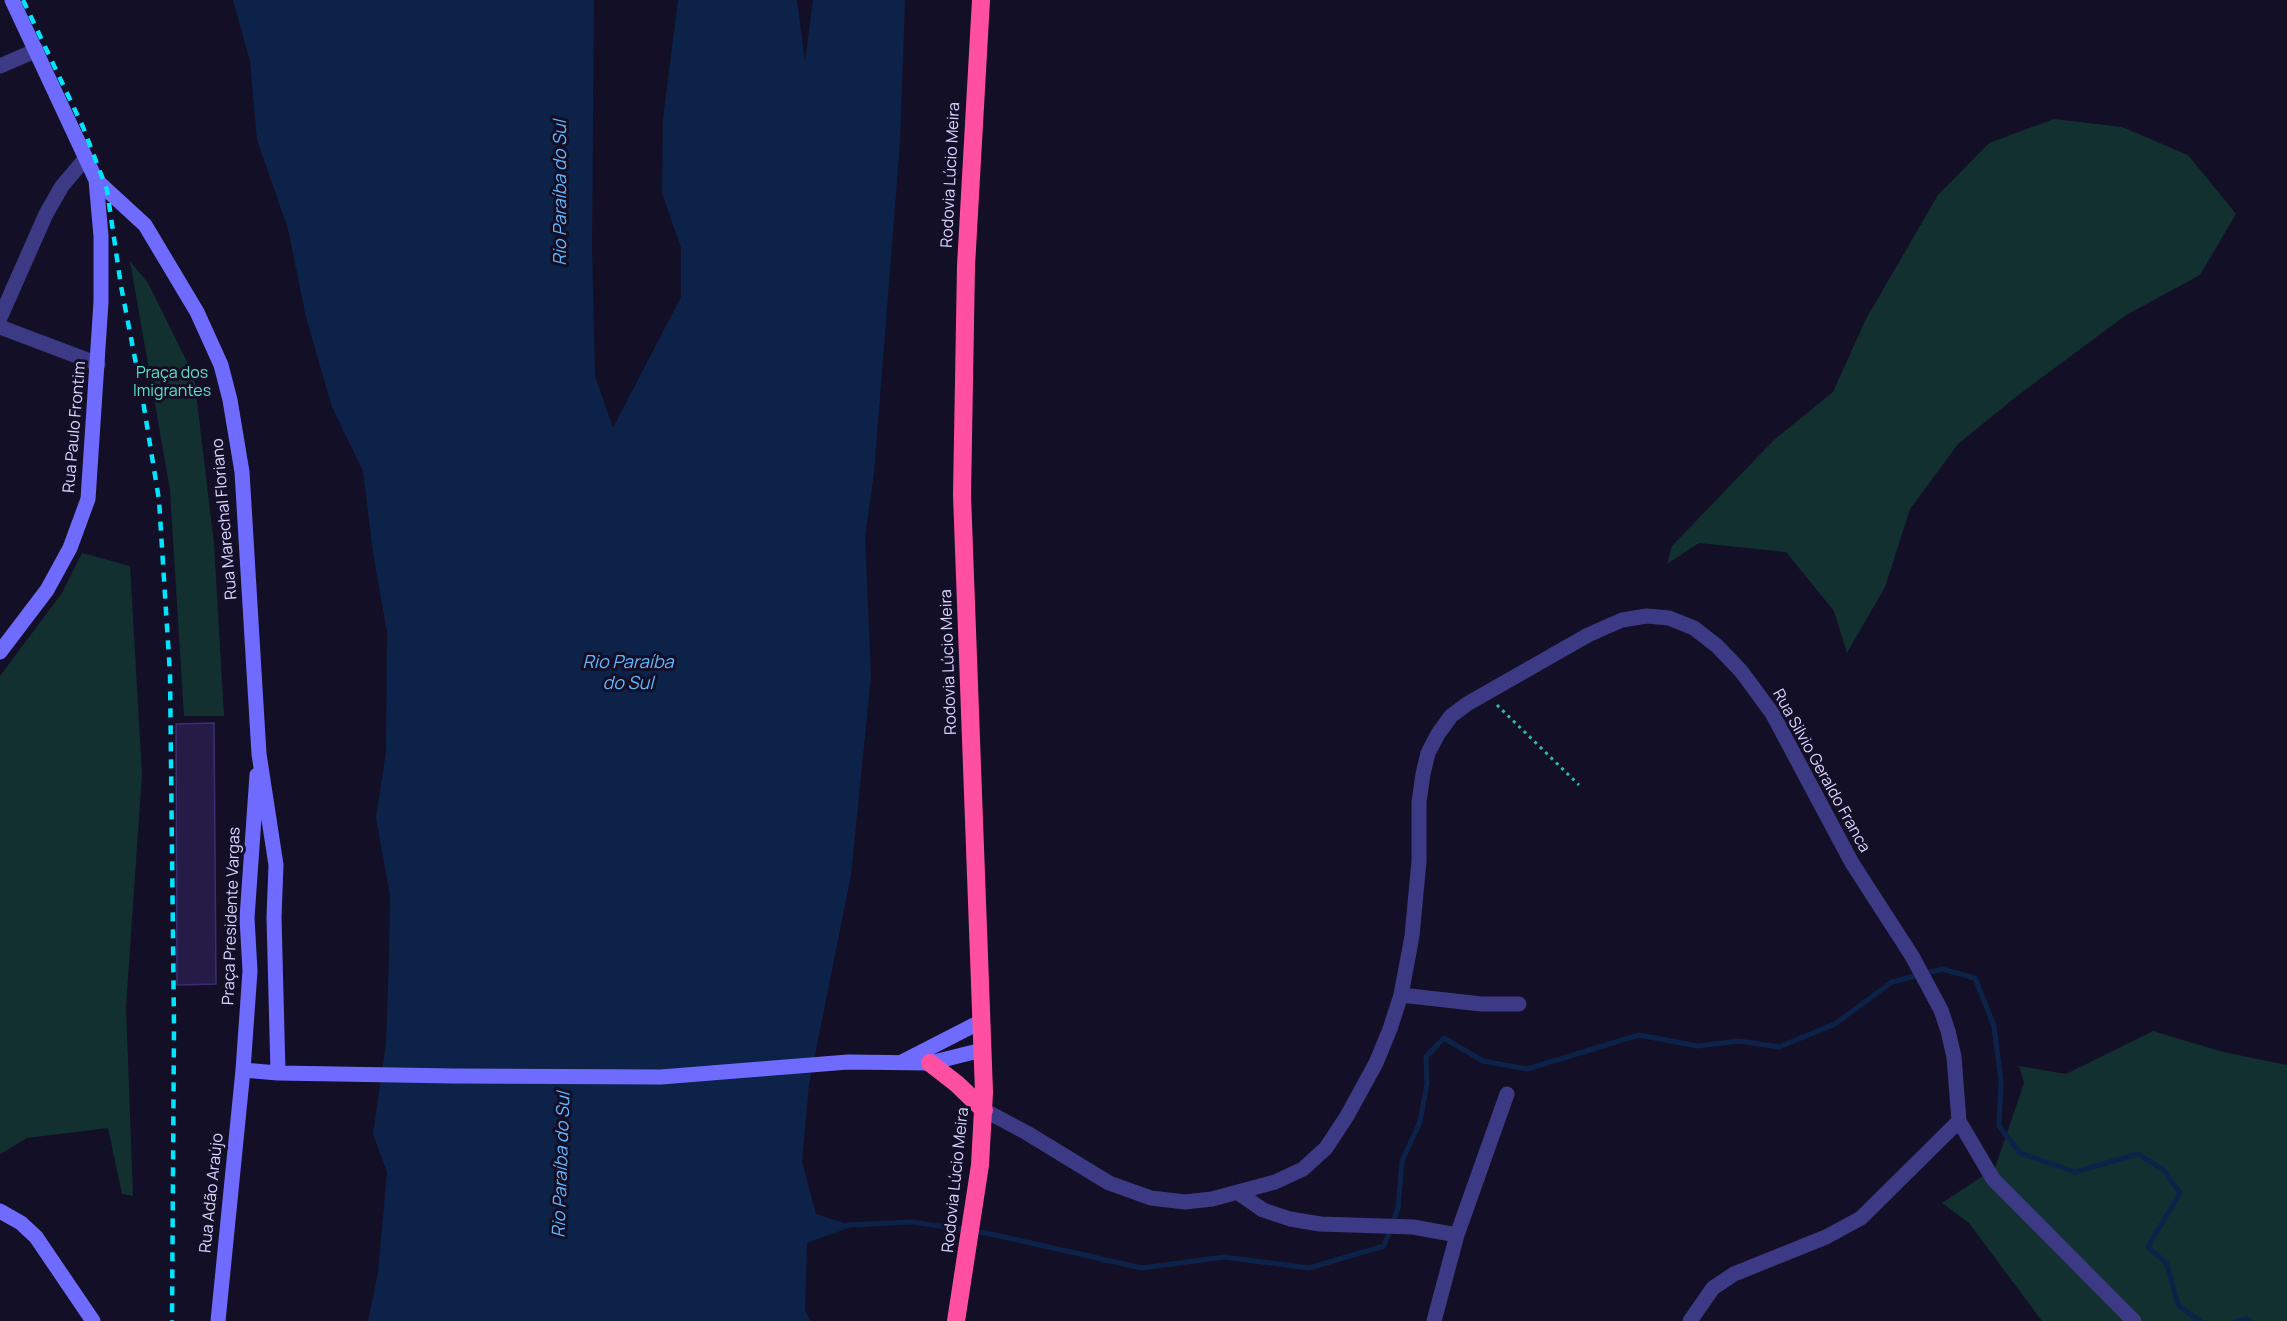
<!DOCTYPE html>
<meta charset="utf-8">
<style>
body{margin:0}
canvas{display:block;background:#130f26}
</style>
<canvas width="2287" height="1321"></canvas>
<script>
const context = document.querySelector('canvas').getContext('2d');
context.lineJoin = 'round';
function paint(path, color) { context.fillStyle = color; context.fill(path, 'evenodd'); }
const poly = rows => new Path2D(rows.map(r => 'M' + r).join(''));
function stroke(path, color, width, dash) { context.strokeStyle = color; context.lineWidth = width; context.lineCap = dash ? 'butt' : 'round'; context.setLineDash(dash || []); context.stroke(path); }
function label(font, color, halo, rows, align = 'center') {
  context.font = font + ' Manrope,sans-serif'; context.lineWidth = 6; context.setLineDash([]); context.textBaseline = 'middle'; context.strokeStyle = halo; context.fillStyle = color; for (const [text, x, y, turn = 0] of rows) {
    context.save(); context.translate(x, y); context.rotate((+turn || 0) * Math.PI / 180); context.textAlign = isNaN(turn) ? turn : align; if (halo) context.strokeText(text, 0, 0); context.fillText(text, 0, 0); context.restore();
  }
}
paint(poly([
 [2054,119,2122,127,2188,155,2236,214,2200,275,2126,315,2017,396,1958,444,1910,509,1885,587,1847,653,1834,611,1786,552,1699,543,1667,564,1672,546,1774,440,1833,392,1866,319,1938,195,1989,143],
 [130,261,148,283,194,376,214,544,224,716,184,716,170,490],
 [82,553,130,566,142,774,126,1007,133,1196,122,1194,108,1128,27,1138,0,1154,0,676,62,593],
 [2153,1031,2223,1052,2287,1065,2287,1321,2042,1321,1969,1223,1942,1203,1995,1168,2024,1083,2019,1066,2066,1074]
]), '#12302f');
paint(poly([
 [233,0,594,0,592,247,595,376,613,428,681,297,681,248,662,193,663,119,678,0,797,0,805,61,813,0,905,0,900,142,874,473,865,537,871,677,851,875,809,1084,802,1162,816,1214,854,1226,807,1243,805,1310,810,1321,368,1321,378,1273,387,1172,373,1134,386,1044,389,959,390,895,376,818,386,752,387,632,373,552,363,471,332,407,306,317,288,229,257,140,250,61]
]), '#0c2248');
stroke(poly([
 [848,1225,912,1222,986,1233,1142,1268,1224,1257,1309,1268,1384,1246,1398,1208,1402,1161,1420,1122,1427,1084,1426,1057,1444,1038,1483,1061,1527,1069,1639,1035,1698,1046,1739,1041,1779,1047,1835,1024,1892,982,1942,969,1975,978,1994,1026,2001,1081,1999,1126,2020,1153,2075,1172,2138,1154,2164,1170,2180,1193,2148,1247,2167,1264,2178,1305,2200,1321],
 [2236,1321,2247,1319,2250,1321]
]), '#0c2248', 5);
const building = poly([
 [214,723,216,984,177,985,176,724,214,723]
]);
paint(building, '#241b47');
stroke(building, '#3b2d73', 1.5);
stroke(poly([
 [1497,705,1579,785]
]), '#2fb8b0', 3, [3, 4.5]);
stroke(poly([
 [0,66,37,50],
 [0,318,46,214,62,186,85,159],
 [0,327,98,364],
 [1401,995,1481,1004,1519,1004],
 [984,1110,1027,1133,1109,1183,1151,1198,1185,1202,1212,1199,1275,1182,1303,1169,1326,1148,1347,1116,1376,1063,1390,1029,1401,995,1412,936,1419,861,1419,802,1423,774,1428,753,1438,734,1451,716,1467,704,1588,635,1622,620,1647,616,1669,618,1694,628,1717,646,1741,671,1772,713,1852,863,1912,956,1941,1010,1948,1031,1954,1057,1959,1121,1993,1179,2134,1321],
 [1240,1194,1263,1210,1290,1219,1320,1224,1413,1227,1457,1235,1434,1321],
 [1457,1235,1507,1094],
 [1690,1321,1713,1288,1734,1274,1826,1237,1861,1218,1959,1121]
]), '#3d3a85', 15);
stroke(poly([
 [12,0,96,180,145,225,197,312,221,365,230,400,242,472,259,754,276,865,274,917,278,1073],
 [0,652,47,590,70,548,88,499,101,302,101,236,96,180],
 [902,1062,982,1021],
 [243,1070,278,1073,454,1076,661,1077,848,1062,930,1063,982,1050],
 [0,1211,21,1223,36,1237,93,1321],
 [218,1321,243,1070,250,971,247,918,257,775]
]), '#6f6bff', 15);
stroke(poly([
 [930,1063,957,1084,984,1110],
 [956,1321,980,1165,984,1092,962,495,966,266,981,0]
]), '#ff4fa3', 18);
stroke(poly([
 [23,0,83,127,107,190,121,286,142,395,159,500,170,674,174,1027,172,1321]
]), '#00e5ff', 4.5, [9, 8]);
label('16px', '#d9d4ff', '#130f26', [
 ["Rodovia Lúcio Meira",951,175,-87],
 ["Rua Paulo Frontim",75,427,-85],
 ["Rua Marechal Floriano",225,519,-95],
 ["Rodovia Lúcio Meira",949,662,-92],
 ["Rua Silvio Geraldo Franca",1821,771,61],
 ["Praça Presidente Vargas",232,916,-88],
 ["Rodovia Lúcio Meira",956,1180,-84],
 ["Rua Adão Araújo",212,1193,-84]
]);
label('16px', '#5fe0c0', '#130f26', [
 ["Praça dos",172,374],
 ["Imigrantes",172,392]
]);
label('italic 18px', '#62b6ff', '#130f26', [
 ["Rio Paraíba do Sul",561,193,-90],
 ["Rio Paraíba",628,663],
 ["do Sul",628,684],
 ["Rio Paraíba do Sul",562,1165,-88]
]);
</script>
